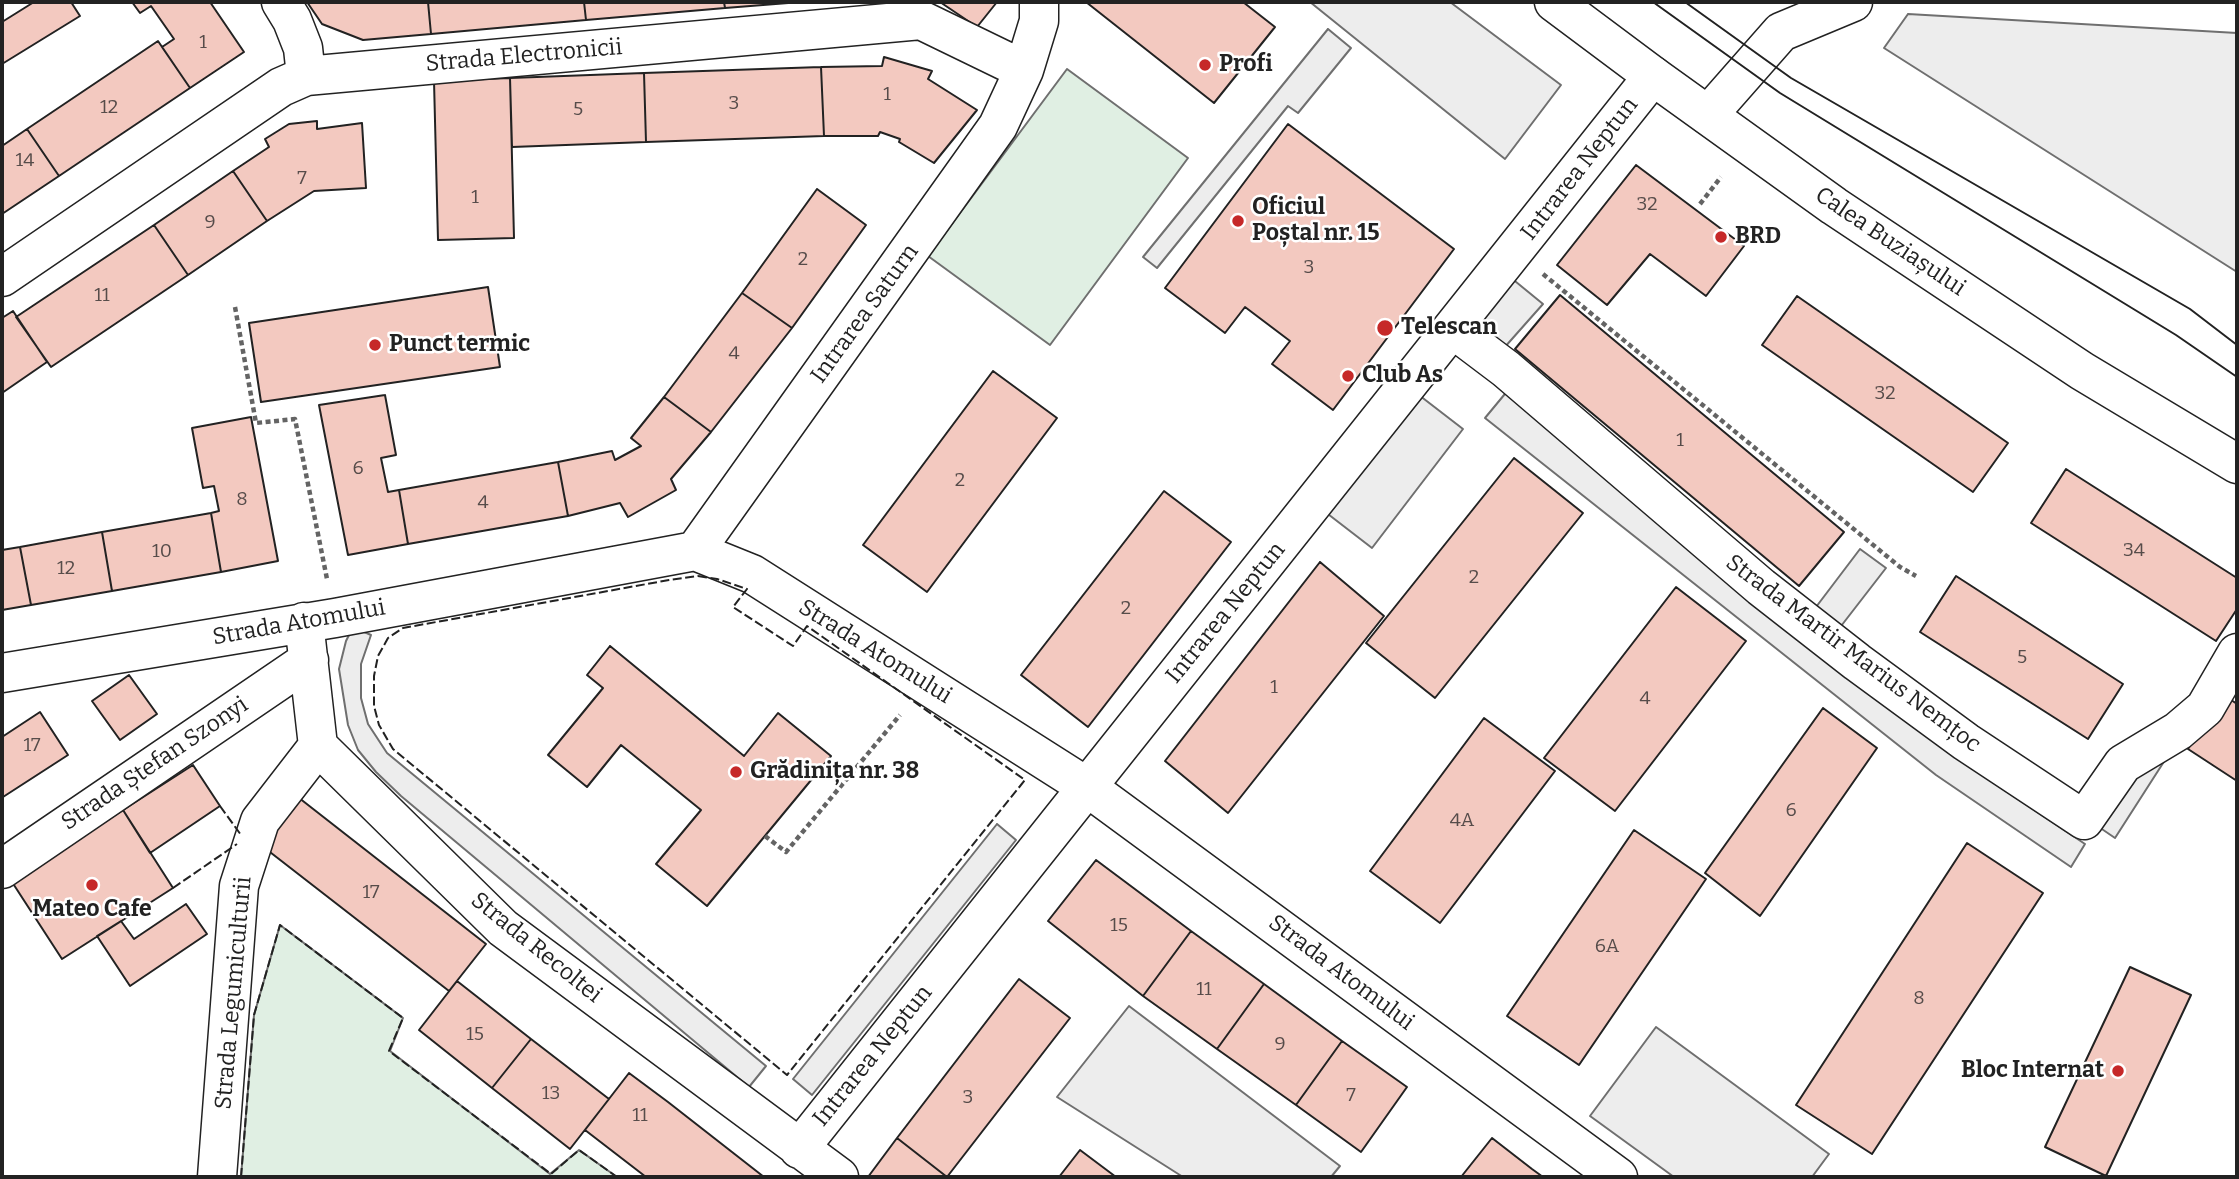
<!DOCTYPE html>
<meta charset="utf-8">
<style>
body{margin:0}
#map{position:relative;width:2239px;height:1179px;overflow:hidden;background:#fff;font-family:Bitter,serif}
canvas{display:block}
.frame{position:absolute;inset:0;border:4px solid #222;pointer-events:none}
</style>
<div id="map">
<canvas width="2239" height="1179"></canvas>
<div class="frame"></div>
</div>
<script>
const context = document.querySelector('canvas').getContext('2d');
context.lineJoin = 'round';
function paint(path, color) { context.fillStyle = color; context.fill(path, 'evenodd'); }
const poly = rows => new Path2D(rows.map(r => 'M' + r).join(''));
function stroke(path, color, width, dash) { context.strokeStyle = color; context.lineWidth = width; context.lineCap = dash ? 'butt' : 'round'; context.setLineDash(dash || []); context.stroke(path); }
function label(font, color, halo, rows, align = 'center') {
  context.font = font + ' Bitter,serif'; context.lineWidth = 5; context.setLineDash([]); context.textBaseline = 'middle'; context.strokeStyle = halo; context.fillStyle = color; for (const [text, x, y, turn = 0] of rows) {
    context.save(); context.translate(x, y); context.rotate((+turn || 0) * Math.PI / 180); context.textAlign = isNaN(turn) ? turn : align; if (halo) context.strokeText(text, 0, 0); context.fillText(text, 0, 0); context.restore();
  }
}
const green = poly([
 [1067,69,1188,158,1050,345,928,256,1067,69],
 [280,925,403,1018,390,1051,550,1174,579,1150,617,1177,241,1177,254,1015,280,925]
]);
paint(green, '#e0efe3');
stroke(green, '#6f6f6f', 2);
const parking = poly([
 [1310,2,1450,2,1561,85,1505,159,1310,2],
 [1908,14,2237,33,2237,272,1884,48,1908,14],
 [1328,29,1351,48,1298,113,1288,106,1157,268,1143,257,1328,29],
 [1510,277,1543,304,1504,348,1471,321,1510,277],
 [1509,389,1952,755,2085,844,2071,867,1936,775,1485,418,1509,389],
 [1415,392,1463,429,1372,548,1324,511,1415,392],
 [1860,549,1886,568,1838,630,1813,611,1860,549],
 [353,627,371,635,361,664,361,698,368,724,387,753,766,1066,749,1087,401,796,376,772,358,750,348,725,339,669,346,641,353,627],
 [2152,732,2174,746,2115,838,2093,823,2152,732],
 [997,824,1016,840,812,1095,793,1079,997,824],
 [1129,1006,1340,1166,1331,1177,1183,1177,1057,1097,1129,1006],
 [1656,1027,1829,1154,1812,1177,1674,1177,1590,1116,1656,1027]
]);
paint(parking, '#ededed');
stroke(parking, '#6f6f6f', 2);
const building = poly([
 [34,2,71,2,80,16,2,64,2,22,34,2],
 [132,2,210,2,244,52,190,88,162,47,174,39,151,6,140,13,132,2],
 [307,2,428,2,431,34,363,40,322,24,307,2],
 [428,2,584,2,586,20,431,34,428,2],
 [584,2,724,2,725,8,586,20,584,2],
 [724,2,801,2,725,8,724,2],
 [940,2,997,2,977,27,940,2],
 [1086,2,1243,2,1275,27,1214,103,1086,2],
 [158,41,190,88,59,176,27,129,158,41],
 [884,57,932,71,928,79,977,110,934,163,899,142,900,139,880,132,878,136,824,136,821,67,882,66,884,57],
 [821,67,824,136,646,142,644,73,821,67],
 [644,73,646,142,512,147,510,78,644,73],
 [510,78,514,238,438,240,434,81,510,78],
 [317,121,317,129,362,123,366,188,314,191,267,221,233,171,269,147,265,139,289,124,317,121],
 [1288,124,1454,249,1333,410,1272,364,1290,341,1245,307,1225,333,1165,288,1288,124],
 [27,129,59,176,2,214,2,146,27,129],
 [1636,165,1744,246,1706,296,1650,254,1607,305,1557,265,1636,165],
 [233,171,267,221,188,275,154,225,233,171],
 [817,189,866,225,792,328,742,293,817,189],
 [154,225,188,275,51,367,16,317,154,225],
 [488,287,500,367,261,402,249,323,488,287],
 [742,293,792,328,711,432,664,397,742,293],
 [1560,295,1844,532,1799,586,1515,349,1560,295],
 [1797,296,2008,443,1973,492,1762,345,1797,296],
 [13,311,47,362,2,393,2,318,13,311],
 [993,371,1057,418,927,592,863,545,993,371],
 [385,395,396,455,381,458,388,492,399,490,408,544,348,555,319,405,385,395],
 [664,397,711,432,671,479,676,490,628,517,620,503,568,516,558,462,612,451,615,460,641,446,631,438,664,397],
 [251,417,278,561,221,572,211,513,219,511,214,486,203,488,192,428,251,417],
 [1514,458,1583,513,1435,698,1366,643,1514,458],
 [558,462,568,516,408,544,399,490,558,462],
 [2066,469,2237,578,2237,609,2216,641,2031,523,2066,469],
 [1164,491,1231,542,1088,727,1021,675,1164,491],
 [211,513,221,572,112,591,102,532,211,513],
 [102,532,112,591,31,605,20,547,102,532],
 [20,547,31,605,2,610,2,550,20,547],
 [1320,562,1384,616,1228,813,1165,761,1320,562],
 [1956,576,2123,684,2088,739,1920,632,1956,576],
 [1676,587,1746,641,1615,811,1544,758,1676,587],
 [610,646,744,756,778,713,831,756,707,906,656,864,701,810,621,745,587,787,548,755,603,688,587,675,610,646],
 [129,675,157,714,120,740,92,701,129,675],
 [2224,695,2237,704,2237,781,2188,749,2224,695],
 [1823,708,1877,748,1760,916,1705,873,1823,708],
 [40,712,68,755,3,797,2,737,40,712],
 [1484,718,1555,771,1440,923,1370,871,1484,718],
 [193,765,220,806,150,853,123,810,193,765],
 [294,794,486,944,449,991,257,842,294,794],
 [123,810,173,888,62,959,12,882,123,810],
 [1634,830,1706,879,1579,1065,1507,1016,1634,830],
 [1967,843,2043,893,1872,1154,1796,1105,1967,843],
 [1096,860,1191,931,1143,996,1048,921,1096,860],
 [186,904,207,934,130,986,97,936,121,921,134,939,186,904],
 [1191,931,1264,984,1217,1049,1143,996,1191,931],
 [2130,967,2191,995,2106,1176,2045,1147,2130,967],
 [1019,979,1070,1018,947,1177,897,1138,1019,979],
 [457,981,531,1039,492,1088,419,1030,457,981],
 [1264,984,1342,1041,1296,1105,1217,1049,1264,984],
 [531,1039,609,1099,570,1149,492,1088,531,1039],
 [1342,1041,1407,1087,1361,1152,1296,1105,1342,1041],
 [629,1073,668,1102,764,1177,646,1177,585,1130,629,1073],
 [897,1138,947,1177,948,1177,868,1177,897,1138],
 [1492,1138,1532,1169,1543,1177,1461,1177,1492,1138],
 [1080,1150,1116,1177,1059,1177,1080,1150]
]);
paint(building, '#f3c9c0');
stroke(building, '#222', 2);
const minor = poly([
 [281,2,292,20,303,48,306,76],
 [1708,115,1781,32,1853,2],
 [2,277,281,87,306,76,921,20,1024,70],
 [1453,329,1506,369,1761,587,1857,662,1966,742,2084,820,2123,764,2178,731,2205,708,2237,653],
 [695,551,998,126,1024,70,1039,21,1039,2],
 [304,622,318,746,503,928,839,1177],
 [2,673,335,618,695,551,752,574,1087,787,1618,1177],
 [2,869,309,660],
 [799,1149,1653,76],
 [217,1177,239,886,260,821,318,746]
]);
const major = poly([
 [1554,2,1653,76,1834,206,2082,371,2237,464]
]);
stroke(minor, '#222', 41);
stroke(major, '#222', 41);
stroke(poly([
 [1700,204,1721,177],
 [1543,274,1900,567,1916,576],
 [235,307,256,423,295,419,327,579],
 [765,836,786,852,900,715]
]), '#646464', 4.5, [5, 3.5]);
stroke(minor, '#fff', 38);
stroke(major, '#fff', 38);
stroke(poly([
 [1653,2,1780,93,2176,335,2237,377],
 [1685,2,1791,78,2190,309,2237,345]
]), '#222', 2);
stroke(poly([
 [698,576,717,579,747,589,733,607,793,646,807,626,1025,780,787,1075,393,749,379,725,374,706,374,676,378,656,388,638,403,628,669,580,698,576],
 [220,806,241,835],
 [173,888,237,844],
 [241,1177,254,1015,280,925,403,1018,389,1051,551,1174,579,1150,617,1177]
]), '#222', 2, [9, 3.5]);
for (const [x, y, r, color] of [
 [1205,65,7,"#c62828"],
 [1238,221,7,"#c62828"],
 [1721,237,7,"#c62828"],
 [1385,328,9,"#c62828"],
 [375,345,7,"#c62828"],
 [1348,376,7,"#c62828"],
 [736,772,7,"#c62828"],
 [92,885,7,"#c62828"],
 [2118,1071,7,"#c62828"]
]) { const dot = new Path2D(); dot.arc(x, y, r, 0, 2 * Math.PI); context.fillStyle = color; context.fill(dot); stroke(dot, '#fff', 2.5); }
label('19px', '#564c4a', null, [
 ["1",203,43],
 ["1",887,95],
 ["3",734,104],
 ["12",109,108],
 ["5",578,110],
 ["14",25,161],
 ["7",302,179],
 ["1",475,198],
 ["32",1647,205],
 ["9",210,223],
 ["2",803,260],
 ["3",1309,268],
 ["11",102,296],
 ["4",734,354],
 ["32",1885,394],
 ["1",1680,441],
 ["6",358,469],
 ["2",960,481],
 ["8",242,500],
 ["4",483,503],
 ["34",2134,551],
 ["10",162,552],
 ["12",66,569],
 ["2",1474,578],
 ["2",1126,609],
 ["5",2022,658],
 ["1",1274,688],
 ["4",1645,699],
 ["17",32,746],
 ["6",1791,811],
 ["4A",1462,821],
 ["17",371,893],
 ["15",1119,926],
 ["6A",1607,947],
 ["11",1204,990],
 ["8",1919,999],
 ["15",475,1035],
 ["9",1280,1045],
 ["13",551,1094],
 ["7",1351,1096],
 ["3",968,1098],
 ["11",640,1116]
]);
label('23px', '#222', '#fff', [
 ["Strada Electronicii",524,56,-5],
 ["Intrarea Neptun",1580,169,-52],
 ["Calea Buziașului",1890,242,34],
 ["Intrarea Saturn",865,314,-54],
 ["Intrarea Neptun",1226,613,-51],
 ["Strada Atomului",299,623,-10],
 ["Strada Atomului",875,652,32],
 ["Strada Martir Marius Nemțoc",1853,654,37],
 ["Strada Ștefan Szonyi",155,764,-34],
 ["Strada Recoltei",536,948,39],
 ["Strada Atomului",1341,973,37],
 ["Strada Legumiculturii",234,993,-85],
 ["Intrarea Neptun",873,1056,-51]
]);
label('bold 23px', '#222', '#fff', [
 ["Profi",1219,65],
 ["Oficiul",1252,208],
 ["Poștal nr. 15",1252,234],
 ["BRD",1735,237],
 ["Telescan",1401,328],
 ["Punct termic",389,345],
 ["Club As",1362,376],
 ["Grădinița nr. 38",750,772],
 ["Mateo Cafe",92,910,"center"],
 ["Bloc Internat",2104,1071,"right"]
], 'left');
</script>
